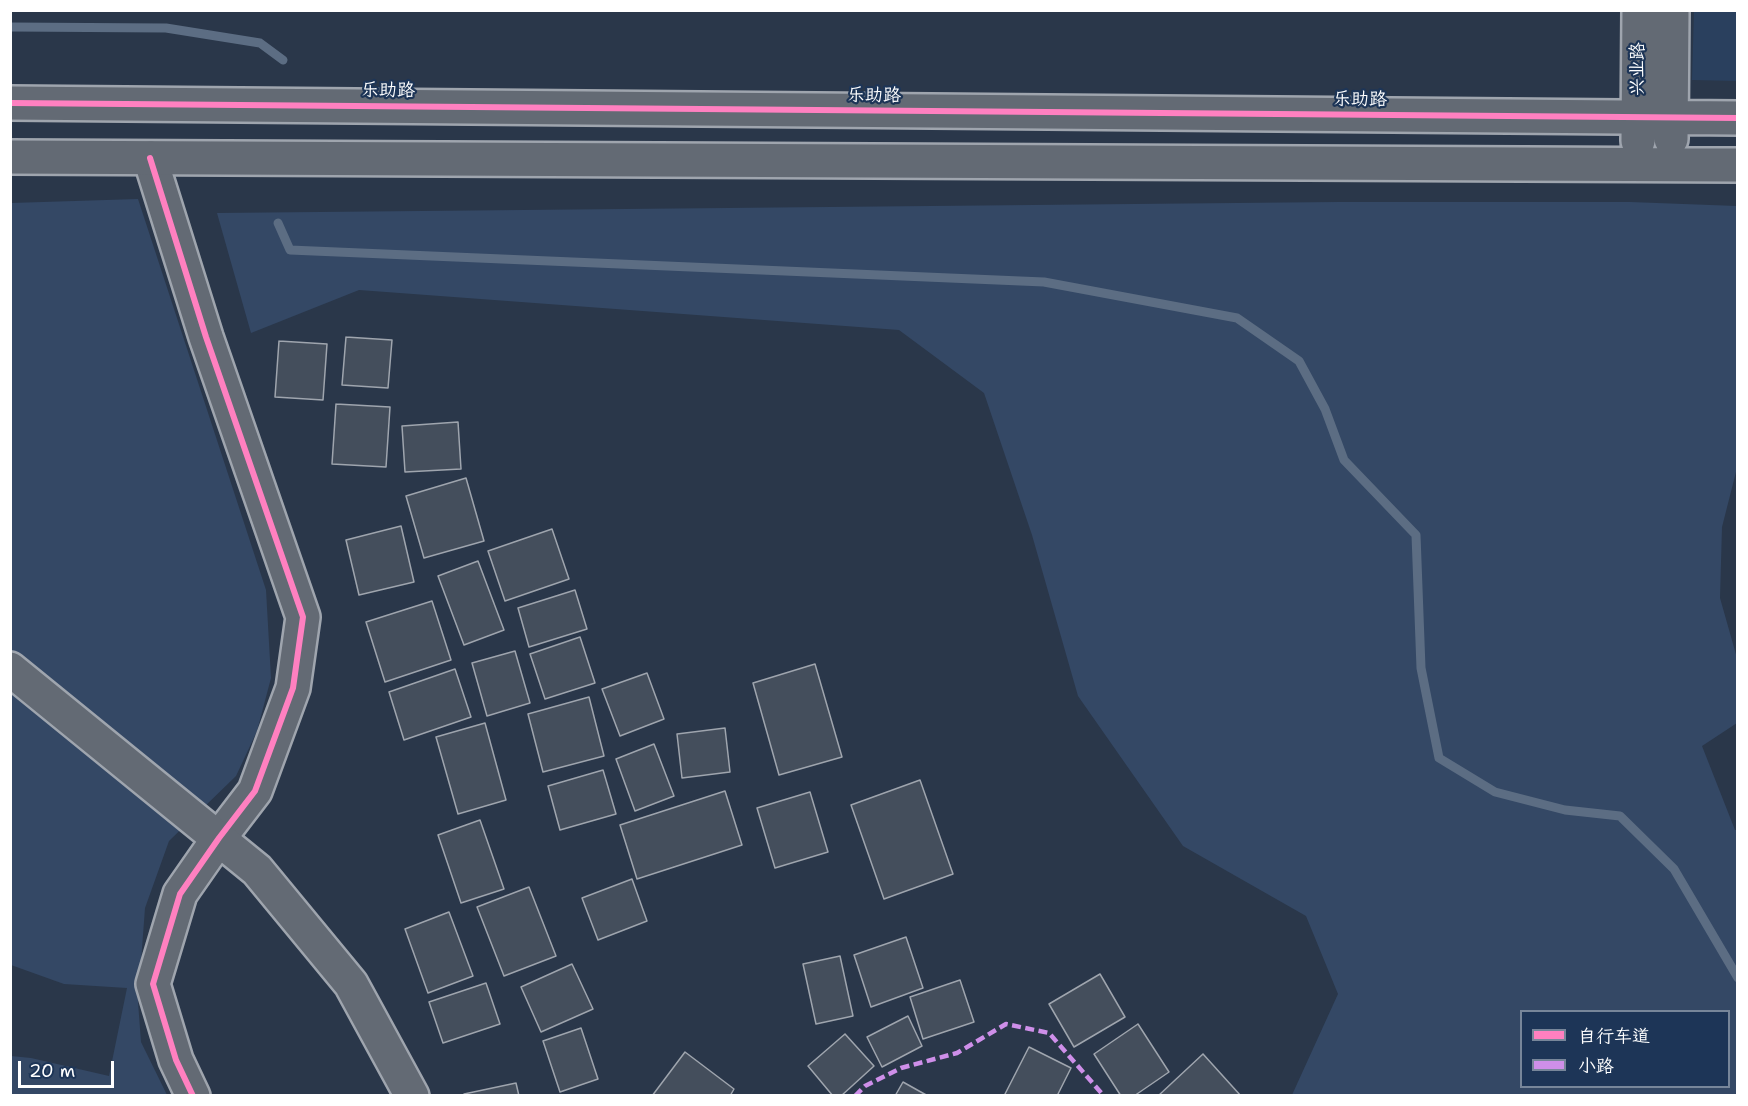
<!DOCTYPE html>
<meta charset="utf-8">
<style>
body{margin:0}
#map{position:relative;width:1748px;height:1106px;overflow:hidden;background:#2a374a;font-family:"Shantell Sans","LXGW WenKai TC",sans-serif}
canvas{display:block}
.frame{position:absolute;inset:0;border:12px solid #fff;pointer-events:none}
.legend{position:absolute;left:1520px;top:1010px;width:210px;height:78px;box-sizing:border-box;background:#1d3557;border:2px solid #77869a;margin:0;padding:8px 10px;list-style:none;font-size:18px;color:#fff}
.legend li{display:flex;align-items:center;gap:12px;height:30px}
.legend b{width:30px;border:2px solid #77869a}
.scale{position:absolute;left:18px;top:1061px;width:96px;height:27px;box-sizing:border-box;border:3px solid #fff;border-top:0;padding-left:8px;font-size:18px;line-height:21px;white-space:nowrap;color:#fff;-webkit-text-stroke:4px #1d3557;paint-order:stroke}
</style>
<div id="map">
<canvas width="1748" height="1106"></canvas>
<div class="frame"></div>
<ul class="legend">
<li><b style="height:8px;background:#ff80c0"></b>自行车道</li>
<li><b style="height:8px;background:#ce8fe9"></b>小路</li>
</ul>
<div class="scale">20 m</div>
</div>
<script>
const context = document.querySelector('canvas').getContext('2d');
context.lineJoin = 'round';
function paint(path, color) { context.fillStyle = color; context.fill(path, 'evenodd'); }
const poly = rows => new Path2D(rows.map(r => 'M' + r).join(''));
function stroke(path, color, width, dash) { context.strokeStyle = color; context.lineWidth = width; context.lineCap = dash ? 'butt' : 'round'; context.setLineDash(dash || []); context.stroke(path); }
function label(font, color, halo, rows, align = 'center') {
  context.font = font + ' "Shantell Sans","LXGW WenKai TC",sans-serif'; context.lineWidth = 4.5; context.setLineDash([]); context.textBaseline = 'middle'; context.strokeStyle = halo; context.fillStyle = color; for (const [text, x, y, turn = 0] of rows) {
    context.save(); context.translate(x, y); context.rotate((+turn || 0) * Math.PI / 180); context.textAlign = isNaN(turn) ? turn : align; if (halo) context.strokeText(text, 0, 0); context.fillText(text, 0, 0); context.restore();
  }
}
paint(poly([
 [1694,11,1737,11,1737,81,1692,80]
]), '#2a405e');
paint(poly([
 [138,199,266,590,271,678,257,731,236,776,169,841,145,908,138,1002,141,1042,167,1095,11,1095,11,1056,31,1058,109,1076,127,988,64,984,11,965,11,203],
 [1337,202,1630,202,1737,206,1738,464,1722,527,1720,598,1737,658,1737,723,1702,746,1735,830,1737,830,1737,1095,1292,1095,1338,994,1306,916,1183,846,1078,696,1032,535,984,393,899,330,359,290,251,333,217,213],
 [1522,1012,1728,1012,1728,1086,1522,1086]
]), '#344865');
stroke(poly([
 [10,27,166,28,260,43,283,60],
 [278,223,290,250,1044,282,1237,318,1299,361,1325,409,1344,460,1416,535,1421,668,1439,758,1495,792,1565,810,1620,816,1674,869,1738,978]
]), '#5c6d83', 9);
const building = poly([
 [346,337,392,340,388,388,342,385,346,337],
 [279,341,327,344,323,400,275,397,279,341],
 [336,404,390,407,386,467,332,464,336,404],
 [458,422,461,469,405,472,402,426,458,422],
 [466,478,484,541,424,558,406,496,466,478],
 [401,526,414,582,359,595,346,540,401,526],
 [552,529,569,579,505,601,488,551,552,529],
 [478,561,504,630,464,645,438,576,478,561],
 [575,590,587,629,529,647,518,608,575,590],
 [432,601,451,660,385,682,366,622,432,601],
 [580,637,595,683,545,699,530,654,580,637],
 [515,651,530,703,487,716,472,663,515,651],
 [815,664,842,757,779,775,753,683,815,664],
 [455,669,471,717,404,740,389,692,455,669],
 [647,673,664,719,620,736,602,689,647,673],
 [589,697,604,756,543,772,528,714,589,697],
 [485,723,506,800,458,814,436,737,485,723],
 [725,728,730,772,682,778,677,734,725,728],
 [654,744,674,796,635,811,616,759,654,744],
 [603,770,616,814,560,830,548,786,603,770],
 [920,780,953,874,884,899,851,805,920,780],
 [725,791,742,845,637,879,620,825,725,791],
 [810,792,828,852,775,868,757,808,810,792],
 [480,820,504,889,461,903,438,835,480,820],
 [632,879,647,921,598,940,582,898,632,879],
 [529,887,556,956,504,976,477,907,529,887],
 [449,912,473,976,428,993,405,929,449,912],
 [906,937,923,988,871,1007,854,955,906,937],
 [840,956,853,1016,816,1024,803,964,840,956],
 [572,964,593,1009,541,1032,521,987,572,964],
 [1100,974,1125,1017,1074,1047,1049,1004,1100,974],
 [960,980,974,1022,923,1039,910,997,960,980],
 [486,983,500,1024,443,1043,429,1002,486,983],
 [908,1016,922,1046,882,1067,867,1037,908,1016],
 [1138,1024,1169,1072,1134,1096,1121,1096,1094,1054,1138,1024],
 [581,1028,598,1079,560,1092,543,1041,581,1028],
 [845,1034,874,1066,841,1096,833,1096,808,1066,845,1034],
 [1029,1047,1071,1068,1057,1096,1004,1096,1029,1047],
 [685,1052,734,1089,730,1096,652,1096,685,1052],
 [1203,1054,1241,1096,1158,1096,1203,1054],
 [903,1082,928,1096,895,1096,903,1082],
 [516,1083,519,1096,464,1096,464,1094,516,1083]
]);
paint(building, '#444e5c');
stroke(building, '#9fa5ae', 1.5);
const street = poly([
 [150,158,206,337,303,617,293,688,255,791,219,838,180,894,153,984,176,1060,193,1096]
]);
const secondary = poly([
 [10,103,1738,118],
 [1671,139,1672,10],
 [1638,141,1639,10],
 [10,157,1738,165],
 [10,669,257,870,351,984,412,1096]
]);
stroke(street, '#9fa5ae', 38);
stroke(secondary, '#9fa5ae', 38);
stroke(street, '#636a74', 33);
stroke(secondary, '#636a74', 33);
stroke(poly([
 [855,1096,865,1086,901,1068,957,1053,1006,1024,1049,1033,1104,1096]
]), '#ce8fe9', 4.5, [9, 4.5]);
stroke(poly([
 [10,103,1738,118],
 [150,158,206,337,303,617,293,688,255,791,219,838,180,894,153,984,176,1060,193,1096]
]), '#ff80c0', 6);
label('18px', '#fff', '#1d3557', [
 ["兴业路",1638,69,-90],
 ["乐助路",388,91,1],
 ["乐助路",874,96,1],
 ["乐助路",1360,100,1]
]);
</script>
